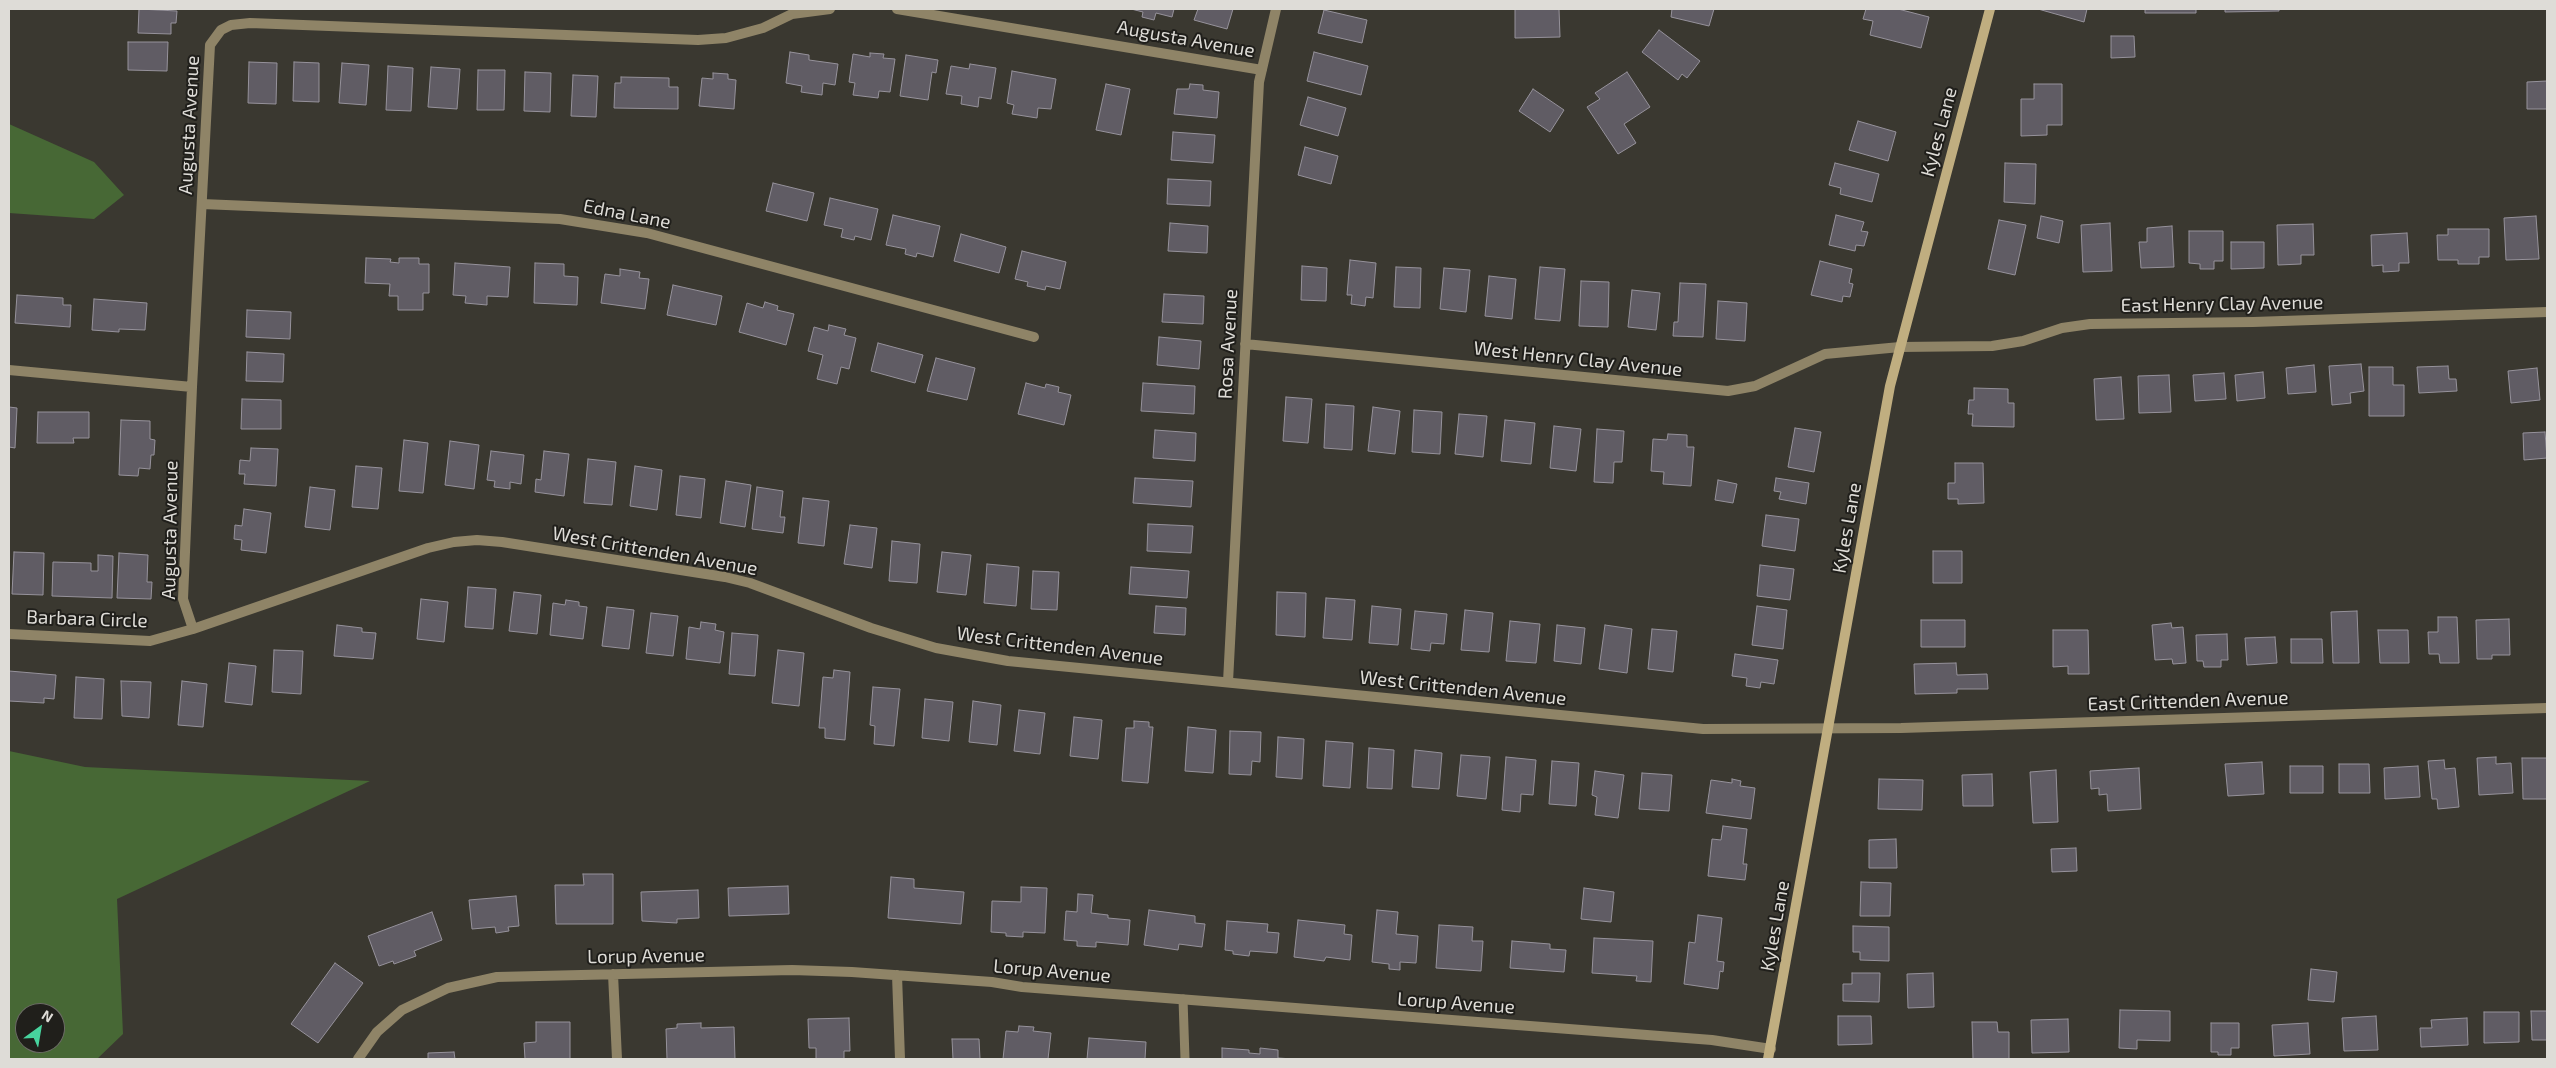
<!DOCTYPE html>
<style>
body{margin:0}
#map{position:relative;width:2556px;height:1068px;overflow:hidden;background:#3a3830;font-family:"Exo 2",sans-serif}
canvas{display:block}
.frame{position:absolute;inset:0;border:10px solid #dedcd7;pointer-events:none}
.north{position:absolute;left:15px;top:1003px;width:50px;height:50px;box-sizing:border-box;background:#201f1b;border:1px solid #6c6b66;border-radius:50%;rotate:32deg;font-size:14px;font-weight:700;line-height:20px;text-align:center;color:#dedcd7}
.north::after{content:'';display:block;margin:auto;width:18px;height:22px;background:#47d49e;clip-path:polygon(50% 0,100% 100%,50% 72%,0 100%)}
</style>
<div id="map">
<canvas width="2556" height="1068"></canvas>
<div class="frame"></div>
<div class="north">N</div>
</div>
<script>
const context = document.querySelector('canvas').getContext('2d');
context.lineJoin = 'round';
function paint(path, color) { context.fillStyle = color; context.fill(path, 'evenodd'); }
const poly = rows => new Path2D(rows.map(r => 'M' + r).join(''));
function stroke(path, color, width, dash) { context.strokeStyle = color; context.lineWidth = width; context.lineCap = dash ? 'butt' : 'round'; context.setLineDash(dash || []); context.stroke(path); }
function label(font, color, halo, rows, align = 'center') {
  context.font = font + ' "Exo 2",sans-serif'; context.lineWidth = 4; context.setLineDash([]); context.textBaseline = 'middle'; context.strokeStyle = halo; context.fillStyle = color; for (const [text, x, y, turn = 0] of rows) {
    context.save(); context.translate(x, y); context.rotate((+turn || 0) * Math.PI / 180); context.textAlign = isNaN(turn) ? turn : align; if (halo) context.strokeText(text, 0, 0); context.fillText(text, 0, 0); context.restore();
  }
}
paint(poly([
 [9,124,94,162,124,195,94,219,9,213],
 [9,751,85,767,370,781,117,899,123,1034,97,1059,9,1059],
 [25,1013,55,1013,55,1043,25,1043]
]), '#476835');
const building = poly([
 [139,9,177,11,176,23,171,23,171,34,138,33,139,9],
 [1131,9,1174,9,1172,17,1156,13,1154,20,1142,17,1143,12,1131,9],
 [1198,9,1233,9,1227,29,1194,20,1198,9],
 [1515,9,1559,9,1560,37,1515,38,1515,9],
 [1672,9,1714,9,1709,26,1671,17,1672,9],
 [1866,9,1898,9,1929,17,1921,48,1870,35,1873,21,1863,19,1866,9],
 [2038,9,2087,9,2084,22,2038,9],
 [2145,9,2196,9,2196,13,2145,13,2145,9],
 [2225,9,2279,9,2279,11,2225,12,2225,9],
 [1324,10,1367,20,1362,43,1318,33,1324,10],
 [1659,30,1700,61,1687,78,1682,74,1678,80,1642,52,1659,30],
 [2111,36,2134,36,2135,57,2111,58,2111,36],
 [128,42,168,42,167,71,128,70,128,42],
 [790,52,809,55,809,60,838,64,835,85,823,83,822,95,801,92,802,86,786,83,790,52],
 [1314,52,1368,66,1361,95,1307,81,1314,52],
 [870,53,884,54,883,58,895,59,890,92,879,91,878,98,853,95,855,83,849,82,853,54,870,57,870,53],
 [906,55,938,60,936,73,932,72,928,100,900,96,906,55],
 [249,62,277,63,276,104,248,103,249,62],
 [294,62,319,63,319,102,293,101,294,62],
 [342,63,369,65,366,105,339,103,342,63],
 [970,64,996,68,991,99,979,97,978,107,961,104,962,96,946,94,951,66,969,69,970,64],
 [388,66,413,68,411,111,386,110,388,66],
 [431,67,460,69,457,109,428,107,431,67],
 [478,70,505,70,504,110,477,110,478,70],
 [1012,71,1056,79,1051,109,1038,108,1037,118,1012,114,1014,105,1007,103,1012,71],
 [525,72,551,73,550,112,524,111,525,72],
 [1627,72,1650,107,1624,124,1636,143,1618,154,1587,107,1600,99,1595,93,1627,72],
 [713,73,728,74,728,79,736,80,734,109,699,106,702,78,713,79,713,73],
 [573,75,598,76,596,117,571,116,573,75],
 [621,77,669,78,669,87,678,87,678,109,614,108,615,83,621,83,621,77],
 [2547,81,2547,109,2527,109,2527,82,2547,81],
 [1106,84,1130,89,1121,135,1096,130,1106,84],
 [1190,84,1203,85,1203,90,1219,92,1217,118,1174,114,1177,89,1189,89,1190,84],
 [2034,84,2062,84,2062,125,2047,125,2047,135,2021,136,2021,99,2034,99,2034,84],
 [1533,89,1564,110,1550,132,1519,111,1533,89],
 [1308,97,1346,108,1338,136,1300,125,1308,97],
 [1858,121,1896,132,1888,161,1849,150,1858,121],
 [1173,132,1215,135,1213,163,1171,160,1173,132],
 [1305,147,1338,156,1331,184,1298,175,1305,147],
 [1835,163,1879,174,1872,202,1840,194,1841,188,1829,185,1835,163],
 [2005,163,2036,164,2035,204,2004,202,2005,163],
 [1168,179,1211,181,1210,206,1167,204,1168,179],
 [773,183,814,193,807,221,766,211,773,183],
 [830,198,878,209,871,240,855,236,854,240,841,237,843,229,824,225,830,198],
 [893,215,940,226,933,257,917,253,916,257,905,254,906,249,886,245,893,215],
 [1836,215,1864,222,1861,231,1868,232,1864,246,1856,245,1855,251,1829,245,1836,215],
 [2041,216,2063,221,2059,243,2037,238,2041,216],
 [2536,216,2539,259,2506,260,2504,218,2536,216],
 [1999,220,2026,225,2015,275,1988,269,1999,220],
 [1170,223,1208,226,1207,253,1168,251,1170,223],
 [2110,223,2112,271,2083,272,2081,225,2110,223],
 [2313,224,2314,255,2301,255,2301,264,2278,265,2277,225,2313,224],
 [2172,226,2174,267,2141,268,2139,242,2147,242,2147,228,2172,226],
 [2448,229,2489,229,2489,257,2479,257,2479,264,2458,264,2458,260,2438,260,2437,235,2448,235,2448,229],
 [2189,231,2223,231,2223,261,2214,261,2214,269,2200,269,2200,264,2189,263,2189,231],
 [2407,233,2409,263,2399,263,2399,271,2383,272,2383,265,2372,266,2371,235,2407,233],
 [961,234,1006,247,999,273,954,261,961,234],
 [2231,242,2264,242,2264,268,2231,269,2231,242],
 [1022,251,1066,262,1060,289,1046,286,1045,290,1027,286,1028,282,1015,279,1022,251],
 [366,258,391,259,390,262,399,263,399,258,419,258,419,264,429,264,429,293,423,293,423,310,398,310,398,296,389,296,390,284,365,283,366,258],
 [1350,260,1376,263,1373,298,1366,297,1365,306,1351,304,1352,295,1347,295,1350,260],
 [1820,261,1852,269,1849,283,1853,284,1850,297,1843,296,1842,302,1811,295,1820,261],
 [455,263,510,267,508,297,487,296,487,305,465,303,466,296,453,295,455,263],
 [535,263,564,264,564,276,578,277,577,305,534,303,535,263],
 [1302,266,1327,268,1326,301,1301,300,1302,266],
 [1396,267,1421,268,1420,308,1394,307,1396,267],
 [1540,267,1565,269,1560,321,1535,319,1540,267],
 [1444,268,1470,270,1466,312,1440,309,1444,268],
 [620,269,640,272,639,278,649,279,645,309,601,303,605,274,620,276,620,269],
 [1489,276,1516,279,1512,319,1485,316,1489,276],
 [1581,281,1609,282,1608,327,1579,326,1581,281],
 [1680,283,1706,284,1703,337,1673,336,1674,322,1678,322,1680,283],
 [673,285,722,296,716,325,667,315,673,285],
 [1632,290,1660,293,1656,330,1628,327,1632,290],
 [1164,294,1204,296,1203,324,1162,322,1164,294],
 [17,295,63,298,63,305,71,305,70,327,15,323,17,295],
 [94,299,147,303,145,330,119,329,119,332,92,330,94,299],
 [1718,301,1747,303,1745,341,1716,339,1718,301],
 [765,302,778,306,777,310,794,314,786,345,739,332,747,303,763,308,765,302],
 [247,310,291,312,290,339,246,337,247,310],
 [829,325,846,329,844,335,856,338,849,369,841,367,837,384,817,379,823,355,808,351,814,327,828,331,829,325],
 [1159,337,1201,341,1199,369,1157,365,1159,337],
 [878,343,923,355,915,383,871,371,878,343],
 [247,352,284,354,283,382,246,381,247,352],
 [936,358,975,368,967,400,927,391,936,358],
 [2361,364,2364,391,2350,393,2351,403,2332,405,2329,366,2361,364],
 [2314,365,2316,392,2288,394,2286,368,2314,365],
 [2448,366,2449,379,2456,379,2457,391,2419,393,2417,367,2448,366],
 [2369,367,2393,367,2393,385,2404,385,2404,416,2369,416,2369,367],
 [2537,368,2540,400,2511,403,2508,371,2537,368],
 [2263,372,2265,398,2237,401,2235,375,2263,372],
 [2224,373,2226,399,2195,401,2193,375,2224,373],
 [2169,375,2171,412,2139,413,2138,376,2169,375],
 [2121,377,2124,419,2096,420,2094,379,2121,377],
 [1026,383,1045,388,1046,384,1059,387,1058,392,1071,395,1064,425,1018,414,1026,383],
 [1143,383,1195,386,1194,414,1141,411,1143,383],
 [1974,388,2008,389,2008,403,2014,403,2014,427,1972,426,1973,414,1968,414,1969,400,1974,400,1974,388],
 [1286,397,1312,399,1308,443,1283,441,1286,397],
 [242,399,281,400,281,429,241,429,242,399],
 [1326,404,1354,406,1352,450,1324,448,1326,404],
 [9,407,17,408,15,448,9,447,9,407],
 [1373,407,1400,411,1395,454,1368,451,1373,407],
 [1414,410,1442,412,1440,454,1412,452,1414,410],
 [38,412,89,412,89,438,73,438,74,443,37,443,38,412],
 [1459,414,1487,416,1483,457,1455,454,1459,414],
 [121,420,150,421,150,439,155,440,154,455,151,455,150,469,139,468,138,476,119,475,121,420],
 [1505,420,1535,423,1531,464,1501,461,1505,420],
 [1554,426,1581,429,1576,471,1550,468,1554,426],
 [1795,428,1821,432,1814,472,1788,467,1795,428],
 [1597,429,1624,431,1622,462,1614,462,1613,483,1594,482,1597,429],
 [1155,430,1196,433,1195,461,1153,458,1155,430],
 [2545,432,2547,458,2524,460,2523,433,2545,432],
 [1668,434,1687,435,1687,447,1694,447,1691,486,1663,484,1664,472,1651,471,1653,439,1667,440,1668,434],
 [404,440,428,443,423,493,399,491,404,440],
 [450,441,479,445,474,489,445,485,450,441],
 [251,448,278,449,276,486,244,484,245,474,239,474,240,460,250,461,251,448],
 [491,451,524,455,521,484,510,482,510,489,494,487,495,481,487,480,491,451],
 [544,451,569,454,564,496,535,492,536,479,541,480,544,451],
 [588,459,616,462,612,505,584,503,588,459],
 [1955,463,1983,463,1984,503,1958,504,1958,499,1948,499,1948,483,1955,483,1955,463],
 [356,466,382,468,378,509,352,507,356,466],
 [635,466,662,470,657,510,630,506,635,466],
 [680,476,705,479,701,518,676,515,680,476],
 [1135,478,1193,481,1191,507,1133,503,1135,478],
 [1776,478,1809,483,1806,504,1779,499,1781,492,1774,491,1776,478],
 [1718,480,1737,484,1733,503,1715,500,1718,480],
 [726,481,751,485,745,527,720,523,726,481],
 [310,487,335,490,330,530,305,527,310,487],
 [757,487,783,491,780,517,785,517,783,533,752,529,757,487],
 [803,498,829,501,824,546,798,543,803,498],
 [244,509,271,513,266,553,241,550,242,540,234,539,235,525,242,526,244,509],
 [1766,515,1799,519,1795,551,1762,546,1766,515],
 [1148,524,1193,526,1191,553,1147,551,1148,524],
 [850,525,877,528,872,568,844,564,850,525],
 [892,541,920,544,917,583,889,581,892,541],
 [1933,551,1962,551,1962,583,1933,583,1933,551],
 [14,552,44,553,43,595,12,594,14,552],
 [942,552,971,555,966,595,937,592,942,552],
 [119,553,148,555,147,582,152,582,151,599,117,598,119,553],
 [98,555,113,556,112,598,52,596,53,562,91,563,91,571,98,571,98,555],
 [987,564,1019,567,1016,606,984,603,987,564],
 [1760,565,1794,569,1790,600,1757,596,1760,565],
 [1131,567,1189,571,1187,598,1129,594,1131,567],
 [1033,571,1059,572,1057,610,1031,609,1033,571],
 [468,587,496,589,493,629,465,627,468,587],
 [514,592,541,595,537,634,509,631,514,592],
 [1277,592,1306,593,1305,637,1276,635,1277,592],
 [1326,598,1355,600,1352,640,1323,638,1326,598],
 [421,599,448,602,444,642,417,639,421,599],
 [566,600,579,602,579,606,587,607,583,639,550,635,553,603,565,605,566,600],
 [1156,606,1186,608,1185,635,1154,633,1156,606],
 [1372,606,1401,609,1398,645,1369,643,1372,606],
 [1757,606,1787,610,1783,649,1752,645,1757,606],
 [607,607,634,610,629,649,602,646,607,607],
 [1465,610,1493,613,1489,652,1461,650,1465,610],
 [1415,611,1447,614,1444,644,1431,643,1430,651,1411,649,1415,611],
 [2357,611,2359,663,2333,663,2331,612,2357,611],
 [651,613,678,616,673,656,646,653,651,613],
 [2438,617,2457,617,2459,663,2440,663,2439,654,2429,654,2428,632,2438,632,2438,617],
 [2509,619,2510,655,2492,655,2492,659,2477,659,2476,620,2509,619],
 [1921,620,1965,620,1965,647,1921,647,1921,620],
 [1510,621,1540,624,1536,663,1506,661,1510,621],
 [701,622,716,624,715,630,724,632,720,663,686,659,689,627,700,629,701,622],
 [2171,623,2172,628,2183,627,2186,663,2173,664,2172,659,2155,660,2152,625,2171,623],
 [337,625,362,628,362,632,376,633,373,659,334,656,337,625],
 [1557,625,1585,628,1581,664,1554,661,1557,625],
 [1605,625,1632,629,1627,673,1599,669,1605,625],
 [1652,629,1677,631,1673,672,1648,669,1652,629],
 [2053,630,2088,630,2089,674,2068,674,2068,666,2053,667,2053,630],
 [2378,630,2408,630,2409,663,2380,663,2378,630],
 [732,633,758,635,755,676,729,674,732,633],
 [2227,634,2228,660,2221,660,2221,667,2204,667,2203,661,2197,661,2196,635,2227,634],
 [2275,637,2277,663,2247,665,2245,638,2275,637],
 [2291,639,2322,639,2323,663,2291,663,2291,639],
 [274,650,303,651,301,694,272,692,274,650],
 [778,650,804,653,799,706,772,703,778,650],
 [1735,654,1778,660,1774,684,1761,682,1760,688,1746,686,1747,678,1732,676,1735,654],
 [229,663,256,666,252,705,225,702,229,663],
 [1956,663,1957,675,1987,674,1988,689,1957,689,1957,693,1915,694,1914,664,1956,663],
 [834,670,850,672,845,740,825,738,825,728,819,728,823,677,833,678,834,670],
 [9,671,56,675,54,699,44,698,44,703,9,701,9,671],
 [76,677,104,679,102,719,74,718,76,677],
 [121,681,151,682,149,718,122,716,121,681],
 [182,681,207,684,203,727,178,725,182,681],
 [873,687,900,689,894,746,874,744,875,726,870,725,873,687],
 [925,699,953,702,949,741,922,738,925,699],
 [973,701,1001,705,997,745,969,742,973,701],
 [1019,710,1045,713,1040,754,1014,751,1019,710],
 [1074,717,1102,720,1098,759,1070,756,1074,717],
 [1134,721,1149,722,1149,727,1153,727,1148,783,1122,781,1126,728,1134,728,1134,721],
 [1188,727,1216,730,1213,773,1185,771,1188,727],
 [1230,731,1261,732,1260,762,1252,761,1251,775,1229,774,1230,731],
 [1278,737,1304,739,1302,779,1276,777,1278,737],
 [1326,741,1353,743,1350,788,1323,786,1326,741],
 [1369,748,1394,750,1392,789,1367,788,1369,748],
 [1415,750,1442,753,1439,789,1412,787,1415,750],
 [1461,755,1490,757,1486,799,1457,796,1461,755],
 [1506,757,1536,760,1533,795,1521,794,1520,812,1502,810,1506,757],
 [2496,757,2496,764,2511,763,2513,793,2479,795,2477,758,2496,757],
 [2522,758,2547,758,2547,799,2523,799,2522,758],
 [2444,760,2445,769,2455,768,2459,807,2438,809,2437,799,2432,799,2428,761,2444,760],
 [1552,761,1579,763,1576,806,1549,804,1552,761],
 [2262,762,2264,794,2228,796,2225,764,2262,762],
 [2339,764,2369,764,2370,793,2339,793,2339,764],
 [2290,766,2323,766,2323,793,2290,793,2290,766],
 [2418,766,2420,797,2385,799,2384,768,2418,766],
 [2139,768,2141,809,2108,811,2107,794,2099,795,2099,788,2091,789,2090,771,2139,768],
 [2056,770,2058,822,2033,823,2030,772,2056,770],
 [1595,771,1624,775,1618,818,1595,815,1597,797,1592,795,1595,771],
 [1642,773,1672,775,1669,811,1639,809,1642,773],
 [1992,774,1993,806,1963,806,1962,775,1992,774],
 [1732,779,1741,781,1740,786,1755,788,1751,819,1706,813,1711,780,1732,783,1732,779],
 [1879,779,1923,780,1922,810,1878,809,1879,779],
 [1723,826,1747,829,1743,864,1747,864,1745,880,1708,876,1712,839,1721,840,1723,826],
 [1896,839,1897,868,1869,868,1869,840,1896,839],
 [2076,848,2077,871,2052,872,2051,849,2076,848],
 [583,874,613,874,613,924,556,924,555,885,584,885,583,874],
 [891,877,914,879,914,888,964,892,961,924,888,918,891,877],
 [1861,882,1891,883,1890,916,1860,916,1861,882],
 [788,886,789,914,729,916,728,888,788,886],
 [1021,887,1047,888,1045,933,1023,932,1023,937,1006,936,1006,933,991,932,992,901,1021,902,1021,887],
 [1584,888,1614,892,1611,922,1581,919,1584,888],
 [698,890,699,918,677,919,677,923,642,921,641,892,698,890],
 [1078,894,1093,895,1091,913,1108,915,1108,918,1130,920,1128,945,1096,942,1096,947,1077,946,1077,941,1064,940,1066,911,1077,912,1078,894],
 [516,896,519,926,508,927,509,931,496,933,495,927,472,929,469,900,516,896],
 [1149,910,1195,916,1195,923,1205,924,1202,947,1179,944,1178,950,1144,945,1149,910],
 [1377,910,1398,912,1396,934,1418,936,1416,963,1400,962,1400,970,1389,969,1389,964,1372,962,1377,910],
 [432,912,442,940,414,951,416,956,394,964,393,961,379,966,368,936,432,912],
 [1698,915,1722,918,1717,961,1724,962,1723,972,1720,971,1718,989,1684,984,1689,942,1695,943,1698,915],
 [1298,920,1345,925,1344,934,1352,935,1350,960,1326,957,1324,961,1294,957,1298,920],
 [1227,921,1268,924,1267,932,1279,933,1277,953,1250,951,1249,956,1233,954,1233,951,1225,950,1227,921],
 [1439,925,1473,927,1472,941,1483,941,1481,971,1436,968,1439,925],
 [1853,926,1889,927,1889,961,1860,960,1860,952,1853,952,1853,926],
 [1594,938,1653,941,1651,982,1636,981,1637,976,1592,973,1594,938],
 [1512,941,1550,944,1550,949,1566,950,1564,972,1510,968,1512,941],
 [335,963,363,983,318,1043,291,1024,335,963],
 [2311,969,2337,972,2334,1002,2308,1000,2311,969],
 [1852,973,1880,973,1879,1002,1843,1001,1843,984,1852,984,1852,973],
 [1933,973,1934,1007,1908,1008,1907,974,1933,973],
 [2120,1010,2170,1011,2170,1041,2137,1040,2137,1049,2119,1048,2120,1010],
 [2531,1011,2547,1011,2547,1040,2532,1040,2531,1011],
 [2484,1012,2519,1012,2519,1042,2484,1043,2484,1012],
 [1838,1016,1871,1016,1872,1044,1838,1045,1838,1016],
 [2376,1016,2378,1050,2344,1051,2342,1018,2376,1016],
 [849,1018,850,1051,844,1051,844,1059,816,1059,816,1048,809,1048,808,1019,849,1018],
 [2467,1018,2468,1045,2421,1047,2420,1028,2432,1028,2431,1020,2467,1018],
 [2068,1019,2069,1052,2032,1053,2031,1020,2068,1019],
 [536,1022,570,1022,570,1059,525,1059,524,1043,536,1042,536,1022],
 [1972,1022,1997,1022,1998,1032,2009,1032,2009,1059,1973,1059,1972,1022],
 [701,1023,701,1028,734,1027,735,1059,667,1059,666,1029,677,1028,677,1024,701,1023],
 [2211,1023,2239,1023,2239,1048,2231,1048,2231,1055,2218,1055,2218,1052,2211,1052,2211,1023],
 [2308,1023,2310,1054,2274,1056,2272,1025,2308,1023],
 [1019,1026,1034,1027,1033,1031,1051,1033,1048,1059,1003,1059,1006,1031,1018,1032,1019,1026],
 [1089,1038,1146,1042,1145,1059,1087,1059,1089,1038],
 [952,1039,979,1039,980,1059,953,1059,952,1039],
 [1222,1048,1249,1050,1249,1053,1260,1054,1260,1048,1278,1050,1278,1058,1293,1059,1222,1059,1222,1048],
 [454,1052,455,1059,428,1059,428,1053,454,1052]
]);
paint(building, '#605c64');
stroke(building, '#96929b', 1);
stroke(poly([
 [1183,999,1185,1059]
]), '#8f8467', 9);
stroke(poly([
 [897,9,1262,70],
 [202,204,560,219,647,233,1034,337],
 [1245,344,1728,391,1755,386,1825,354,1900,347,1992,346,2023,341,2062,328,2090,324,2253,322,2547,312],
 [9,370,192,387],
 [193,629,183,599,192,387,210,45,221,30,231,25,250,23,698,40,726,38,763,28,792,14,830,9],
 [9,634,150,641,193,629,428,548,454,542,477,540,502,542,725,577,750,583,871,628,936,648,1008,661,1703,729,1901,728,2547,708],
 [1228,682,1259,82,1276,9],
 [613,974,617,1059],
 [897,975,900,1059],
 [358,1059,377,1032,402,1010,448,988,497,977,792,970,852,972,992,982,1022,987,1712,1040,1771,1049]
]), '#8f8467', 10);
stroke(poly([
 [1768,1059,1890,386,1990,9]
]), '#c0ae80', 10);
label('19px', '#dedcd7', '#201f1b', [
 ["Augusta Avenue",1186,39,10],
 ["Augusta Avenue",189,125,-87],
 ["Kyles Lane",1939,132,-75],
 ["Edna Lane",627,214,11],
 ["East Henry Clay Avenue",2222,304,-1],
 ["Rosa Avenue",1228,344,-87],
 ["West Henry Clay Avenue",1578,359,6],
 ["Kyles Lane",1847,528,-80],
 ["Augusta Avenue",170,530,-89],
 ["West Crittenden Avenue",655,551,10],
 ["Barbara Circle",87,619,2],
 ["West Crittenden Avenue",1060,646,7],
 ["West Crittenden Avenue",1463,688,6],
 ["East Crittenden Avenue",2188,701,-2],
 ["Kyles Lane",1775,926,-80],
 ["Lorup Avenue",646,956,-1],
 ["Lorup Avenue",1052,971,5],
 ["Lorup Avenue",1456,1003,4]
]);
</script>
